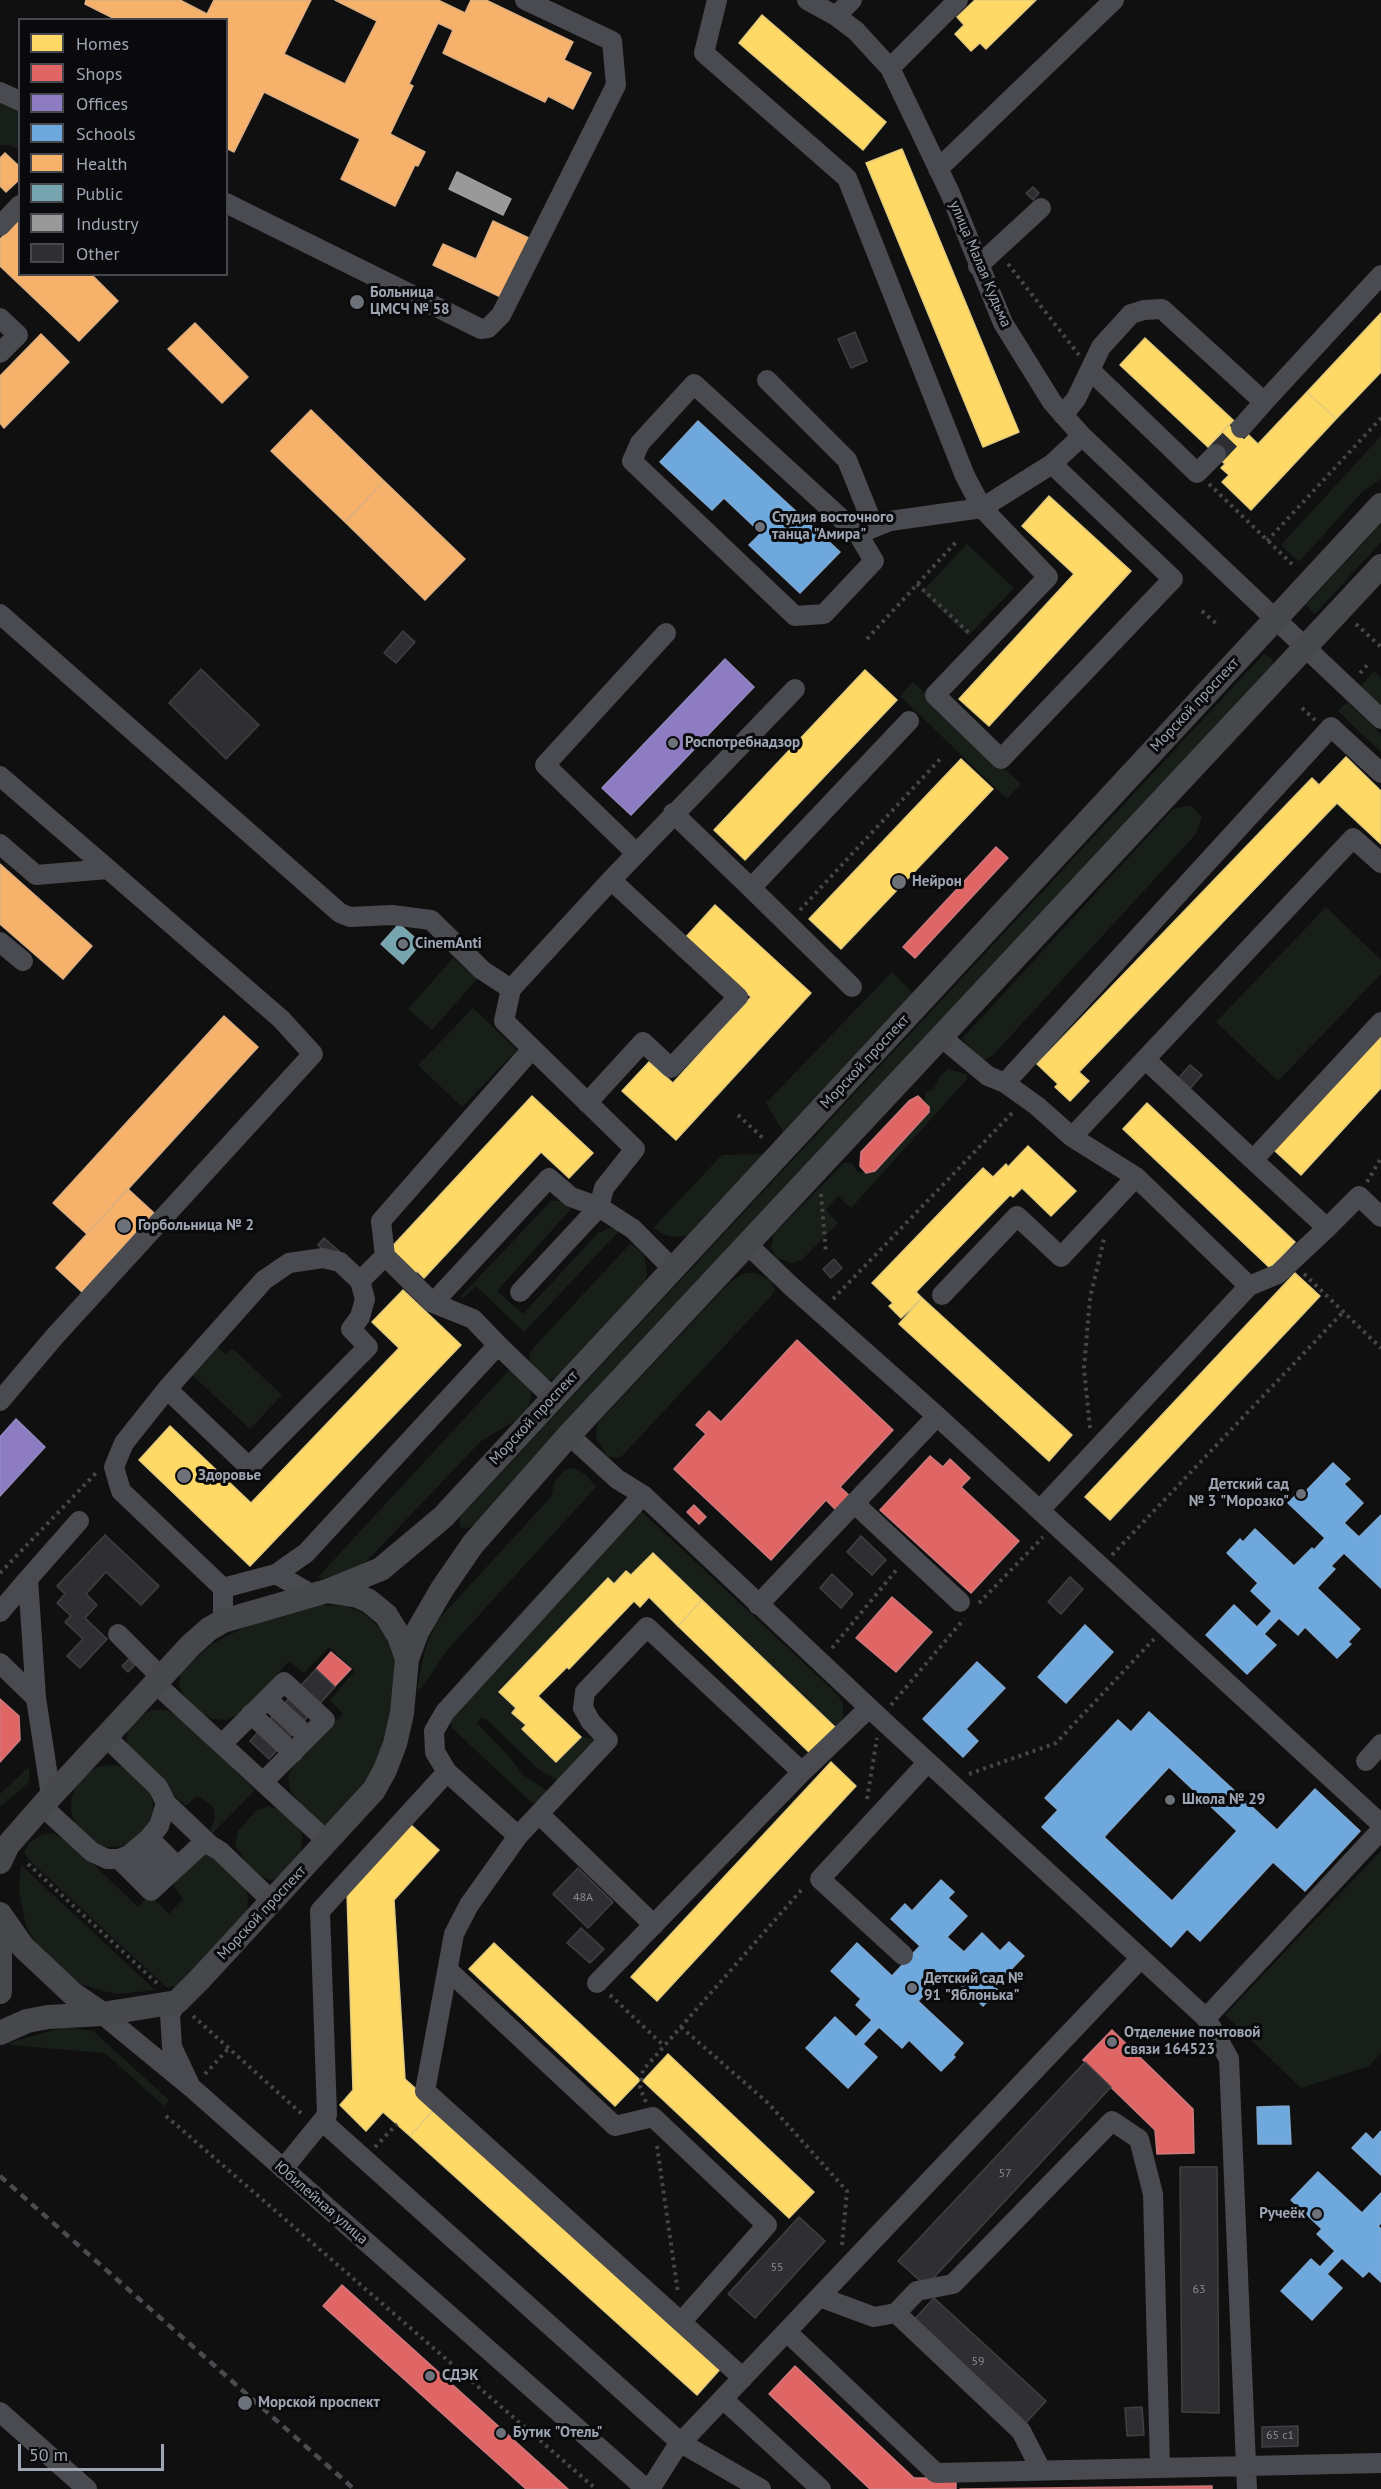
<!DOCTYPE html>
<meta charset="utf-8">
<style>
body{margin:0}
#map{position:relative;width:1381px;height:2489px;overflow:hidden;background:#101010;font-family:"PT Sans",sans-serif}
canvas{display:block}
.legend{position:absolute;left:18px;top:18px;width:210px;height:258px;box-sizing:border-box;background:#0a0a0c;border:2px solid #46484f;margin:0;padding:8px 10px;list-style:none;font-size:18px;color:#9fa6b3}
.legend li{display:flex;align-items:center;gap:12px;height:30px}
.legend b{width:30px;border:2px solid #46484f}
.scale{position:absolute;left:18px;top:2444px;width:146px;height:27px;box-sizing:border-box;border:3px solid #9fa6b3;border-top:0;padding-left:8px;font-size:18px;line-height:21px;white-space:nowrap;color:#9fa6b3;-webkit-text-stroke:4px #0a0a0c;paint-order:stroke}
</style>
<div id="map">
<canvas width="1381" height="2489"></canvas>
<ul class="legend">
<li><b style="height:16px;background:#ffd966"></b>Homes</li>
<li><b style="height:16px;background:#e06666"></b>Shops</li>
<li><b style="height:16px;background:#8e7cc3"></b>Offices</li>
<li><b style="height:16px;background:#6fa8dc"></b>Schools</li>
<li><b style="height:16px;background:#f6b26b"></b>Health</li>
<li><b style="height:16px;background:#76a5af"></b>Public</li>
<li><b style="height:16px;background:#999"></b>Industry</li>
<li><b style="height:16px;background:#2f2f31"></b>Other</li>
</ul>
<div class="scale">50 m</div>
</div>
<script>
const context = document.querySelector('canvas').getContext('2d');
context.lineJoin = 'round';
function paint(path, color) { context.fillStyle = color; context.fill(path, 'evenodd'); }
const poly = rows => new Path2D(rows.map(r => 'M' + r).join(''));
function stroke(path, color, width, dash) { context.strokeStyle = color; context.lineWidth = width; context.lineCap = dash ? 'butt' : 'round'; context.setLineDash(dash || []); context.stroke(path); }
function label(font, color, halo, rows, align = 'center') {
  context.font = font + ' "PT Sans",sans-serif'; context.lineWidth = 6; context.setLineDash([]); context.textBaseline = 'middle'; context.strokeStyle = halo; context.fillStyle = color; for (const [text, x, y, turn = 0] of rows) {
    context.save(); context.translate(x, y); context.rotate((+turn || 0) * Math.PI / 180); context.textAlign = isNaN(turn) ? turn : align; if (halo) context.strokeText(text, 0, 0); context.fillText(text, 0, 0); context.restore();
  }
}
paint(poly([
 [0,104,19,111,19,149,9,145,0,145],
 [1381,436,1381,479,1362,492,1299,562,1281,545],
 [1381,524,1381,542,1315,614,1306,605],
 [967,544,1014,588,968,636,922,592],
 [1264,654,1271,658,1273,662,1271,666,475,1524,466,1529,460,1527,460,1517],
 [1374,671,1381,678,1381,709,1359,688],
 [913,682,1021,784,1007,799,900,696],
 [1347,702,1381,734,1381,752,1338,711],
 [1191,805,1202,817,1196,834,993,1055,983,1061,962,1039,1173,809],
 [1326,907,1381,960,1381,974,1278,1081,1216,1022],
 [453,958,477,979,432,1030,408,1009],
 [892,972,917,997,785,1135,766,1103],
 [473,1008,517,1050,462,1107,418,1065],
 [948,1069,966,1074,967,1079,851,1208,838,1196,826,1210,838,1223,802,1260,792,1263,776,1258,771,1247,774,1234,844,1163,851,1163,858,1172,871,1173,875,1171,929,1112,925,1104,925,1092,933,1090,941,1075],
 [767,1154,692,1235,677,1237,665,1235,653,1228,722,1155],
 [551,1201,560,1201,571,1209,497,1291,523,1314,598,1233,610,1228,620,1230,524,1332,476,1286,463,1298,461,1296],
 [630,1244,637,1248,644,1256,647,1273,645,1283,560,1376,550,1380,543,1376,530,1361,529,1356,533,1348],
 [744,1273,755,1273,770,1280,775,1290,772,1295,622,1456,617,1458,607,1456,596,1438,597,1424,730,1282],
 [215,1345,225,1354,232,1348,282,1395,250,1429,189,1372],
 [511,1368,530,1388,531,1397,528,1408,513,1422,481,1441,364,1564,324,1579,318,1577],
 [570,1468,576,1469,586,1475,596,1487,448,1649,421,1689,417,1687,426,1646,438,1620,551,1497,555,1481,565,1470],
 [641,1511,838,1695,843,1705,843,1717,836,1728,653,1553,631,1575,626,1571,614,1584,608,1578,499,1691,516,1708,512,1713,526,1725,522,1730,556,1762,581,1737,596,1739,595,1749,562,1780,557,1780,538,1769,486,1719,481,1718,477,1723,508,1755,523,1775,546,1790,546,1796,537,1803,531,1802,452,1728,448,1713,450,1703,460,1679,611,1515,615,1512],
 [320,1605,346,1606,363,1613,383,1631,389,1642,398,1668,393,1718,372,1777,333,1823,323,1825,302,1806,290,1790,288,1776,294,1764,343,1714,330,1700,355,1671,329,1647,304,1673,289,1661,243,1712,226,1720,213,1719,197,1711,185,1698,179,1685,181,1672,212,1644,248,1625],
 [151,1710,167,1710,186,1722,255,1790,213,1833,210,1830,215,1819,213,1806,200,1797,195,1797,186,1806,136,1760,127,1746,127,1732,138,1719],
 '71 1806a41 41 0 1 1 82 0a41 41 0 1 1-82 0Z',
 [29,1767,29,1782,0,1807,0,1794],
 [268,1806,283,1811,296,1822,302,1835,301,1854,284,1876,272,1880,264,1878,248,1865,235,1845,238,1831,256,1811],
 [53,1833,71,1843,138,1907,150,1895,169,1914,183,1899,174,1886,175,1879,201,1854,209,1854,245,1886,248,1899,247,1912,180,1986,166,1987,28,1859,24,1853,29,1843,41,1835],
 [1381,1851,1381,2053,1369,2066,1301,2088,1225,2015],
 [21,1865,155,1990,119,1994,103,1991,79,1983,62,1973,35,1942,26,1926,19,1891],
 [65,2027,93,2031,169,2100,164,2106,105,2053,10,2045,8,2043]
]), '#181f19');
const homes = poly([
 [975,0,1036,0,986,49,980,43,971,51,955,34,964,25,957,17,975,0],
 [762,15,886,122,863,150,739,43,762,15],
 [902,149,1019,432,983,447,866,163,902,149],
 [1381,313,1381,372,1336,419,1307,392,1381,313],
 [1145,338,1233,420,1208,447,1120,365,1145,338],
 [1307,392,1336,419,1251,510,1222,482,1229,475,1221,468,1225,464,1208,447,1233,420,1258,444,1307,392],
 [1049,496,1131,571,989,726,959,699,1074,574,1022,526,1049,496],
 [865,670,897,700,745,860,714,830,865,670],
 [1346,757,1381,791,1381,844,1337,803,1079,1072,1089,1081,1070,1101,1055,1087,1058,1084,1037,1064,1312,778,1319,785,1346,757],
 [961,759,993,789,841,949,809,919,961,759],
 [715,905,811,993,676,1140,622,1091,649,1062,673,1083,751,997,686,937,715,905],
 [1381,1034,1381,1088,1301,1175,1274,1150,1381,1034],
 [532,1096,593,1153,569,1178,541,1152,424,1278,417,1271,413,1276,387,1252,532,1096],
 [1147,1103,1295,1242,1270,1268,1123,1129,1147,1103],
 [1028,1146,1076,1191,1051,1216,1022,1188,1013,1197,1010,1195,916,1292,922,1298,901,1318,889,1306,893,1303,872,1283,983,1168,993,1177,1006,1164,1008,1167,1028,1146],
 [1295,1273,1320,1296,1110,1520,1085,1497,1295,1273],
 [403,1290,461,1345,250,1566,139,1460,170,1426,251,1503,399,1348,372,1322,403,1290],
 [922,1298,1072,1435,1049,1461,899,1324,922,1298],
 [653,1553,702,1600,678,1626,649,1597,640,1607,634,1601,569,1669,567,1667,538,1696,581,1737,556,1762,522,1729,526,1725,512,1713,516,1708,499,1692,608,1578,614,1584,626,1571,631,1575,653,1553],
 [702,1600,836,1728,811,1754,678,1626,702,1600],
 [831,1762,856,1786,657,2001,631,1977,831,1762],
 [411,1825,439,1850,394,1900,405,2079,436,2107,410,2136,383,2112,366,2131,340,2105,353,2090,347,1892,411,1825],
 [494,1943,640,2080,615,2106,469,1969,494,1943],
 [668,2054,814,2192,789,2218,643,2081,668,2054],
 [436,2107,723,2366,697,2395,410,2136,436,2107]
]);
paint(homes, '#ffd966');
stroke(homes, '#e2ca7d', 1.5);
const shops = poly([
 [996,847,1008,858,915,958,903,947,996,847],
 [918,1096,929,1107,929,1112,875,1171,866,1173,860,1166,861,1152,909,1101,918,1096],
 [797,1340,893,1430,840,1487,852,1498,839,1513,826,1500,771,1560,674,1469,706,1434,696,1425,709,1411,721,1422,797,1340],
 [930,1456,943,1467,950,1459,970,1478,961,1487,1019,1541,971,1593,880,1510,930,1456],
 [694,1505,706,1517,699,1524,687,1512,694,1505],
 [892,1597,932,1632,896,1672,856,1638,892,1597],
 [331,1652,351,1669,335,1686,316,1669,331,1652],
 [0,1699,19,1716,20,1740,0,1762,0,1699],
 [1112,2030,1193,2109,1194,2153,1157,2154,1155,2130,1083,2060,1112,2030],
 [342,2285,568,2489,526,2489,323,2306,342,2285],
 [795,2366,914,2478,956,2478,956,2489,870,2489,769,2394,795,2366],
 [1212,2486,1212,2489,960,2489,1212,2486]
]);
paint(shops, '#e06666');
stroke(shops, '#cc797d', 1.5);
const offices = poly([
 [725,659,754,687,631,815,602,788,725,659],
 [16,1419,45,1447,0,1496,0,1437,16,1419]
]);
paint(offices, '#8e7cc3');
stroke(offices, '#9389be', 1.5);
const schools = poly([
 [698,421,840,552,800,593,749,545,761,533,724,498,712,510,660,462,698,421],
 [1333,1463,1350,1479,1344,1484,1363,1503,1344,1523,1359,1537,1381,1515,1381,1588,1344,1553,1331,1566,1335,1569,1317,1588,1360,1629,1348,1642,1351,1644,1337,1658,1305,1627,1298,1635,1279,1618,1264,1634,1276,1645,1247,1674,1206,1635,1234,1605,1257,1627,1272,1611,1251,1591,1258,1583,1227,1553,1240,1539,1243,1542,1255,1529,1294,1566,1312,1548,1314,1550,1325,1538,1288,1503,1301,1490,1304,1493,1333,1463],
 [1085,1625,1113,1652,1066,1703,1038,1677,1085,1625],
 [977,1662,1005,1688,966,1729,978,1741,963,1757,923,1719,977,1662],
 [1149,1712,1277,1830,1315,1789,1360,1831,1305,1891,1273,1862,1200,1941,1187,1929,1171,1947,1042,1827,1058,1810,1045,1798,1118,1720,1131,1732,1149,1712],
 [1169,1767,1237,1831,1172,1901,1104,1837,1169,1767],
 [941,1880,954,1892,948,1898,967,1916,947,1937,964,1952,982,1933,1000,1951,1009,1942,1024,1956,994,1987,998,1990,983,2006,946,1971,918,2001,963,2043,953,2055,955,2057,941,2071,909,2040,902,2048,879,2027,863,2044,877,2057,848,2088,806,2048,835,2017,856,2037,872,2020,856,2005,861,1999,831,1971,857,1943,892,1976,920,1946,891,1919,905,1904,912,1911,941,1880],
 [1289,2106,1291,2144,1258,2144,1257,2107,1289,2106],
 [1381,2131,1381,2175,1352,2148,1366,2133,1373,2140,1381,2131],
 [1318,2172,1362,2213,1381,2193,1381,2223,1378,2226,1381,2229,1381,2282,1369,2271,1363,2277,1342,2258,1327,2274,1342,2288,1312,2320,1281,2291,1311,2259,1320,2267,1335,2251,1317,2234,1322,2229,1291,2200,1318,2172]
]);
paint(schools, '#6fa8dc');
stroke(schools, '#7da7d0', 1.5);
const health = poly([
 [86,0,180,0,207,14,214,0,311,0,284,54,345,84,377,21,335,0,438,0,465,13,471,0,486,0,573,42,564,60,591,73,573,109,548,96,545,102,443,53,453,30,438,23,409,84,413,86,390,134,425,152,418,166,415,165,395,206,341,179,360,139,264,92,234,152,226,148,226,20,117,20,85,4,86,0],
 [5,153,20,167,20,179,6,192,0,186,0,158,5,153],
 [20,219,20,274,91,274,118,301,79,341,0,266,0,239,20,219],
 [493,221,533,240,505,299,433,265,443,244,476,259,493,221],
 [195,323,248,377,222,403,168,349,195,323],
 [41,334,69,362,4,428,0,423,0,376,41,334],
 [311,410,384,481,345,522,271,451,311,410],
 [384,481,465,559,425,600,345,522,384,481],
 [0,864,92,946,63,979,0,924,0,864],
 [224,1016,258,1047,87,1234,53,1203,224,1016],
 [128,1189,154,1213,82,1292,56,1268,128,1189]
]);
paint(health, '#f6b26b');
stroke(health, '#dcae81', 1.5);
const public = poly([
 [399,924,421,943,403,964,381,944,399,924]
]);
paint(public, '#76a5af');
stroke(public, '#82a5b0', 1.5);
const industry = poly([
 [457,172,511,199,503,215,449,189,457,172]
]);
paint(industry, '#999');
stroke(industry, '#9b9da1', 1.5);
const building = poly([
 [1033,187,1039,193,1033,200,1026,193,1033,187],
 [855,332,867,361,851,368,838,339,855,332],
 [403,631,415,642,396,663,384,653,403,631],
 [201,669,259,725,226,759,169,703,201,669],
 [1190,1065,1202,1075,1187,1092,1175,1082,1190,1065],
 [324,1238,340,1252,333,1259,318,1245,324,1238],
 [834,1259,842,1268,831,1278,823,1269,834,1259],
 [105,1535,159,1586,141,1605,106,1572,86,1594,97,1605,85,1618,107,1639,80,1668,67,1656,83,1639,65,1622,71,1616,57,1603,65,1594,57,1586,105,1535],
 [861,1536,886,1560,872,1575,847,1552,861,1536],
 [832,1574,853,1594,841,1608,820,1588,832,1574],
 [1070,1577,1083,1589,1061,1614,1048,1602,1070,1577],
 [129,1659,135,1665,128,1672,122,1666,129,1659],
 [316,1669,335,1687,269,1759,250,1741,316,1669],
 [578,1868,613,1902,588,1928,553,1894,578,1868],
 [581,1928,604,1949,590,1963,567,1943,581,1928],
 [1085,2062,1111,2087,926,2286,898,2261,1085,2062],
 [1180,2167,1217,2167,1219,2413,1182,2412,1180,2167],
 [799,2217,825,2241,755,2318,728,2294,799,2217],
 [934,2298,1046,2401,1022,2427,911,2323,934,2298],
 [1142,2407,1144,2435,1127,2436,1125,2408,1142,2407],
 [1298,2426,1298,2446,1262,2447,1262,2427,1298,2426]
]);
paint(building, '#2f2f31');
stroke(building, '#3e4044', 1.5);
stroke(poly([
 [1216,454,1241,428]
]), '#2d2e31', 20, [20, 10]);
stroke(poly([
 [1008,264,1079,355],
 [1209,484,1293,565],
 [1267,541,1381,418],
 [917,584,969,633],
 [1202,611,1219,626],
 [1356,624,1381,647],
 [867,639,956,542],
 [1360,673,1370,662],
 [1302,708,1315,720],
 [800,910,941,758],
 [738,1115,765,1140],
 [1367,1182,1381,1158],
 [821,1194,826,1253],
 [1304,1274,1381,1348],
 [833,1299,1013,1112],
 [1090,1428,1084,1368,1090,1298,1104,1239],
 [1112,1555,1343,1312],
 [0,1573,97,1472],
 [979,1603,1043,1537],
 [832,1648,898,1568],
 [891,1705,964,1619],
 [969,1774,1056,1743,1154,1639],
 [867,1799,877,1738],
 [28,1864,159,1985],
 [610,1995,664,2046],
 [193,2016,303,2115],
 [681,2027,768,2103,847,2191,842,2245],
 [205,2074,229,2048],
 [646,2102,640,2088,643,2070,804,1887],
 [166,2116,596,2489],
 [657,2146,678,2293],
 [375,2147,397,2124]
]), '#45474b', 4, [3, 4.5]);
stroke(poly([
 [717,0,704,53,847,178,965,476,982,508,1048,577,935,695,1001,759,1173,579,1052,464],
 [807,0,836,16,856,31,890,68,950,193,1003,323,1052,402,1082,436,1381,719],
 [836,16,852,0],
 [890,68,958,0],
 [0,92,20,101],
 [938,169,1114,0],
 [226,203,481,329,488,328,501,315,616,85,612,41,525,0],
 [0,226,20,205],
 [978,266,1041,208],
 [0,318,18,335,0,353],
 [1090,370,1197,473,1216,454],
 [767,380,847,460,874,527],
 [1063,415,1076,399,1101,347,1131,314,1144,310,1162,309,1264,402,1381,275],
 [1241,428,1264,402],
 [858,534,874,561,824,614,795,616,632,461,640,443,694,384,858,534,890,521,982,508,1052,464,1082,436],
 [0,614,340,913,350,917,392,915,431,920,482,970,511,989,611,880,738,997,671,1068,643,1042,587,1103],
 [0,776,108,869],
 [673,813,751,888,909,721],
 [0,844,36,875,108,869,281,1019,313,1054,55,1336,0,1401],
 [636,853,545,765,666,633],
 [611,880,795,689],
 [751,888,852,987],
 [0,942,23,961],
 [511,989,504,1021,635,1149,604,1188,599,1207,520,1292],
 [940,1036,988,1076,1005,1083,1037,1106,1072,1137,1136,1177,1249,1286,1040,1510],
 [1145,1059,1253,1160,1381,1022],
 [1005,1083,1331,727,1381,773],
 [1072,1137,1353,838,1381,863],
 [1253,1160,1327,1228,1359,1196,1381,1217],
 [748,1245,792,1287,937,1416,1381,1824],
 [360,1281,385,1256,381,1221,532,1049],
 [1249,1286,1278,1274,1327,1228],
 [942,1295,1017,1216,1061,1257,1136,1177],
 [433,1303,549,1178,571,1197,599,1207,633,1229,673,1269],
 [498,1345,553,1398],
 [167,1389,249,1467,368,1347,351,1329,360,1317,365,1299,360,1281,340,1262,323,1258,289,1263,264,1280,167,1389,124,1443,114,1467,121,1491,223,1588],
 [569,1435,617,1479,643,1495,880,1718,1206,2018,1229,2059,1247,2489],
 [854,1503,960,1602],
 [311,1594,276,1574,306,1553,498,1345,473,1319,433,1303,385,1256],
 [758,1605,937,1416],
 [0,1612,28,1579],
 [223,1621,223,1588,276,1574],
 [118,1634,161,1677],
 [0,1663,36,1698],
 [155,1683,328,1842],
 [267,1699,308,1737],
 [251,1714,293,1753],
 [222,1744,284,1682,325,1720,263,1782],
 [1366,1761,1381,1744],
 [802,1772,869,1708],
 [51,1796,36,1698,28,1579,79,1521],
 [166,1803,210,1845],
 [42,1806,92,1852,107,1859,119,1859,129,1855,149,1838,159,1826,166,1803,158,1787,106,1737],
 [539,1814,654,1925],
 [518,1836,447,1772,435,1752,434,1731,445,1712,643,1495],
 [149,1838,177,1866],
 [137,1849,165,1878],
 [119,1859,151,1891,202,1844,210,1845,220,1851,273,1902],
 [903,1955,820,1879,928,1762],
 [448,1970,615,2126,653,2117,767,2225,682,2321],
 [597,1983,802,1772,647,1627,585,1692,583,1708,591,1722,608,1740,518,1836,469,1905,454,1934,425,2091,743,2378],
 [177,2002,170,2014,172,2047,189,2083],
 [102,2014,192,2088,646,2489],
 [1206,2018,1381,1830],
 [322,2121,681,2443,761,2489],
 [283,2169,327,2115,320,1911,447,1772],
 [820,2297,874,2317,896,2313],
 [787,2332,936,2473,1381,2463],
 [723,2399,821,2489],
 [0,2412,87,2489],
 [1041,2470,1021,2431,896,2313,917,2291,953,2284,1112,2121,1139,2139,1153,2194,1160,2467],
 [650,2489,676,2448,1141,1958]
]), '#4a4b50', 20);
stroke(poly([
 [327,1591,358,1596,369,1601,386,1615,399,1636,407,1659],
 [0,1862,8,1845,51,1796,191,1645,209,1629,223,1621,327,1591,381,1569,443,1517,1381,505],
 [0,1914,23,1947,73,1994,102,2014],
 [0,1947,0,1992],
 [0,2033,27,2021,48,2017,102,2014,177,2002,199,1980,374,1790,385,1770,395,1744,402,1713,407,1659,417,1632,442,1589,473,1544,569,1435,1381,566]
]), '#46484b', 24);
stroke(poly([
 [0,2176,354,2489]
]), '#494b4e', 4.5, [8, 6]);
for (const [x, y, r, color] of [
 [357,302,8,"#6d727a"],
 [760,527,6,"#6d727a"],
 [673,743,6,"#6d727a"],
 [899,882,8,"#6d727a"],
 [403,944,6,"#6d727a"],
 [124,1226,8,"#6d727a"],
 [184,1476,8,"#6d727a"],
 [1301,1494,6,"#6d727a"],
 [1170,1800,6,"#6d727a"],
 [912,1988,6,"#6d727a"],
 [1112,2042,6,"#6d727a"],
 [1317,2214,6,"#6d727a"],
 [430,2376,6,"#6d727a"],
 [245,2403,8,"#6d727a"],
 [501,2433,6,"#6d727a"]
]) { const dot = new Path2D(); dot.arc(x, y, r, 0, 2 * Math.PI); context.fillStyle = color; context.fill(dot); stroke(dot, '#0a0a0c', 2); }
label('12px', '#838892', null, [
 ["48А",583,1898],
 ["57",1005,2174],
 ["55",777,2268],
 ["63",1199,2290],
 ["59",978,2362],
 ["65 с1",1280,2436]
]);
label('15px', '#9fa6b3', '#0a0a0c', [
 ["улица Малая Кудьма",980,264,67],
 ["Морской проспект",1195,705,-47],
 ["Морской проспект",865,1062,-47],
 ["Морской проспект",534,1418,-47],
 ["Морской проспект",262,1913,-47],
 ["Юбилейная улица",321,2203,41]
]);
label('bold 15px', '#9fa6b3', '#0a0a0c', [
 ["Больница",370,293],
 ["ЦМСЧ № 58",370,310],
 ["Студия восточного",772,518],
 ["танца \"Амира\"",772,535],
 ["Роспотребнадзор",685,743],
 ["Нейрон",912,882],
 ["CinemAnti",415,944],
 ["Горбольница № 2",138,1226],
 ["Здоровье",198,1476],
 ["Детский сад",1289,1485,"right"],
 ["№ 3 \"Морозко\"",1289,1502,"right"],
 ["Школа № 29",1182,1800],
 ["Детский сад №",924,1979],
 ["91 \"Яблонька\"",924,1996],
 ["Отделение почтовой",1124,2033],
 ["связи 164523",1124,2050],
 ["Ручеёк",1305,2214,"right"],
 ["СДЭК",442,2376],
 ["Морской проспект",258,2403],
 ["Бутик \"Отель\"",513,2433]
], 'left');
</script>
